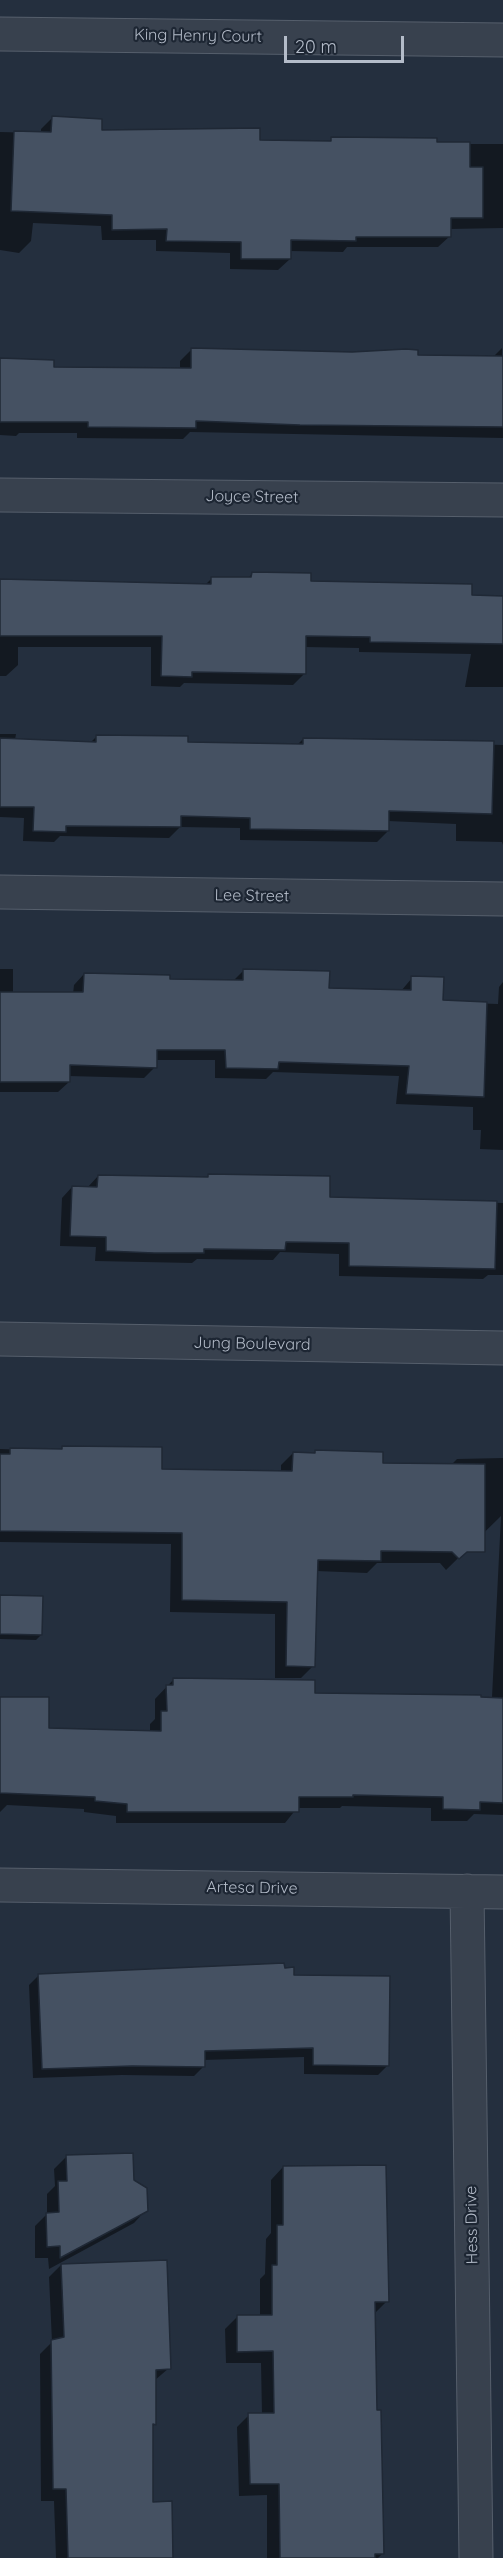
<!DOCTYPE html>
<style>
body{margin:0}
#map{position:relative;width:503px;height:2558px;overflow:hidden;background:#242f3e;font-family:Quicksand,sans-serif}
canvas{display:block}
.scale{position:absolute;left:284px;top:36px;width:120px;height:27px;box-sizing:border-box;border:3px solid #b4bcc9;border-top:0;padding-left:8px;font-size:18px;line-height:21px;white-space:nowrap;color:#b4bcc9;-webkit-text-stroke:4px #1d2633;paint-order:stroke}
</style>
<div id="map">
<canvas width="503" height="2558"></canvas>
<div class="scale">20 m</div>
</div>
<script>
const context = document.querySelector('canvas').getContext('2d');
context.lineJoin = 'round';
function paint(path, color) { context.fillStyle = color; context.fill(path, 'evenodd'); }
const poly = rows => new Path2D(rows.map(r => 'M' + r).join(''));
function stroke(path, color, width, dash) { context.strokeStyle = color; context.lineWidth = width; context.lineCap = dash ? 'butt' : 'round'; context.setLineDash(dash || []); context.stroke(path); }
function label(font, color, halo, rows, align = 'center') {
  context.font = font + ' Quicksand,sans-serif'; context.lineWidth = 4.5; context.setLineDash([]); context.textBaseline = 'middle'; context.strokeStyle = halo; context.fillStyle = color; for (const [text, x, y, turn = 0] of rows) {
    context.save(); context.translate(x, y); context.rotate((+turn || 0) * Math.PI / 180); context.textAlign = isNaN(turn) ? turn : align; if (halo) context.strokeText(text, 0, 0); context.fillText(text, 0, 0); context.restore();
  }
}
paint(poly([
 [52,118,100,132,258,141,328,142,332,139,436,144,503,144,503,228,450,229,450,236,438,247,347,247,343,252,290,251,290,259,278,270,230,269,230,253,156,251,156,240,102,240,101,226,33,223,31,241,19,253,0,250,0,132,41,133,41,129],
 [502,348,503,438,190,432,183,439,77,438,77,433,19,433,16,436,0,435,0,359,52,368,180,369,180,361,192,349,493,357],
 [252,574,309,582,470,597,503,597,503,687,465,687,471,654,359,652,359,648,305,647,304,674,293,685,184,683,180,687,151,686,151,647,18,647,18,665,6,676,0,676,0,581,205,585,212,578,247,579],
 [0,734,16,734,15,740,90,743,97,736,187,743,297,745,303,739,503,745,503,845,502,842,456,841,456,824,388,821,388,831,377,842,240,840,240,828,180,827,169,838,60,836,54,842,23,841,24,818,0,817],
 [0,969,13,969,13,993,73,994,74,985,84,974,169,981,233,981,243,971,328,990,401,991,412,978,441,1002,498,1004,499,987,503,982,503,1150,480,1149,481,1130,473,1130,473,1107,396,1104,399,1076,273,1072,266,1079,215,1078,215,1060,155,1060,155,1067,144,1078,68,1076,69,1082,58,1092,0,1092],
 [98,1176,205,1179,208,1176,328,1198,503,1203,503,1275,488,1275,483,1279,339,1276,339,1254,280,1252,273,1260,197,1259,192,1263,95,1261,96,1247,60,1246,62,1198,72,1187,87,1188],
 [63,1448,161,1470,281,1472,281,1465,293,1453,313,1454,316,1452,382,1465,450,1466,457,1459,503,1458,503,1815,474,1814,467,1821,431,1821,431,1808,342,1806,340,1808,297,1808,285,1823,116,1823,116,1816,84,1812,84,1809,7,1805,0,1812,0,1698,47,1729,150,1732,150,1724,155,1719,155,1699,174,1679,313,1694,492,1697,501,1516,446,1570,440,1563,377,1563,367,1573,316,1571,313,1666,301,1678,275,1678,275,1614,170,1612,171,1544,0,1542,0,1449,60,1451],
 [0,1597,41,1635,36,1640,0,1639],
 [284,1969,388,2065,378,2075,304,2074,304,2057,203,2060,204,2066,194,2076,122,2075,33,2078,29,1985,39,1975],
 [67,2156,132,2181,146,2210,134,2223,49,2269,48,2258,35,2258,35,2226,47,2214,47,2194,55,2186,54,2169],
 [283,2167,387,2301,375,2313,375,2412,383,2553,378,2558,267,2558,267,2495,239,2496,237,2427,249,2415,262,2415,261,2363,226,2363,225,2329,237,2317,260,2316,260,2279,265,2274,266,2239,271,2233,271,2180],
 [61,2265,169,2368,154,2381,154,2425,151,2428,152,2503,172,2558,56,2558,54,2501,41,2501,40,2354,52,2342,49,2277]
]), '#0007');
const building = poly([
 [52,116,102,119,102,130,260,128,260,140,331,141,331,137,437,138,437,142,470,142,470,167,483,167,483,218,451,218,451,237,356,237,356,241,291,240,291,259,241,259,241,242,166,241,167,229,112,230,112,215,11,211,14,131,51,132,52,116],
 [191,348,352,352,406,349,418,350,418,355,503,356,503,427,300,425,196,421,196,428,88,427,88,422,0,422,0,358,54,360,54,367,191,368,191,348],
 [252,572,311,573,311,581,472,584,472,595,503,596,503,644,370,642,370,637,306,636,306,674,192,672,192,677,161,676,162,636,0,636,0,579,211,584,211,577,251,577,252,572],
 [96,735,188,736,188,742,303,744,303,738,494,741,492,814,389,811,389,831,250,829,250,818,181,816,181,827,66,826,66,832,33,831,34,807,0,807,0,738,96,742,96,735],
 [243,969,330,971,329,988,411,990,411,976,444,977,443,1000,487,1002,484,1097,406,1094,409,1066,279,1062,278,1069,226,1068,225,1050,157,1050,157,1068,70,1065,70,1082,0,1082,0,992,83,992,84,973,170,975,170,979,243,980,243,969],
 [208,1174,330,1176,330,1197,497,1201,495,1269,349,1266,349,1243,286,1242,285,1250,204,1249,204,1253,154,1253,106,1251,106,1237,70,1236,72,1186,97,1187,98,1175,208,1177,208,1174],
 [62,1446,162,1447,162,1469,292,1471,293,1452,315,1453,315,1450,383,1452,383,1463,485,1464,485,1552,467,1552,459,1559,452,1552,381,1551,381,1561,318,1560,315,1667,286,1666,287,1602,182,1600,182,1533,0,1531,0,1454,10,1454,10,1448,62,1449,62,1446],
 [0,1595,43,1596,42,1635,0,1634,0,1595],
 [173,1678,315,1680,315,1693,481,1695,481,1697,503,1698,503,1803,480,1802,480,1810,443,1809,443,1797,353,1795,353,1797,299,1797,299,1812,127,1812,127,1804,95,1801,95,1797,0,1793,0,1697,49,1697,49,1728,161,1731,161,1711,167,1711,166,1685,173,1685,173,1678],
 [284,1963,285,1968,294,1967,294,1975,390,1976,389,2066,313,2065,313,2048,205,2051,205,2067,132,2066,42,2069,38,1974,284,1963],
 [133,2153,134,2180,147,2188,148,2211,60,2258,60,2246,47,2247,46,2213,59,2212,58,2181,67,2181,66,2155,133,2153],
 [386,2165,389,2302,375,2302,377,2410,381,2410,384,2554,375,2554,375,2558,280,2558,279,2484,250,2484,248,2413,274,2413,273,2351,237,2352,237,2315,272,2315,272,2265,277,2265,277,2225,283,2225,283,2166,386,2165],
 [167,2260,171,2369,156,2370,156,2425,153,2424,153,2502,172,2501,173,2558,68,2558,66,2489,53,2489,51,2340,64,2337,61,2264,167,2260]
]);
paint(building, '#455162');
stroke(building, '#1f2835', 1.5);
const minor = poly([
 [0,34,503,40],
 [0,495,503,500],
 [0,892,503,899],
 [0,1339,503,1348],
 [0,1885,503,1892],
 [467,1891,476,2558]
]);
stroke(minor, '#565f6c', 35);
stroke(minor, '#38414e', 33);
label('16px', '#b4bcc9', '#1d2633', [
 ["King Henry Court",198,36,1],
 ["Joyce Street",252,497,1],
 ["Lee Street",252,896,1],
 ["Jung Boulevard",252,1344,1],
 ["Artesa Drive",252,1888,1],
 ["Hess Drive",472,2225,-91]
]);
</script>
